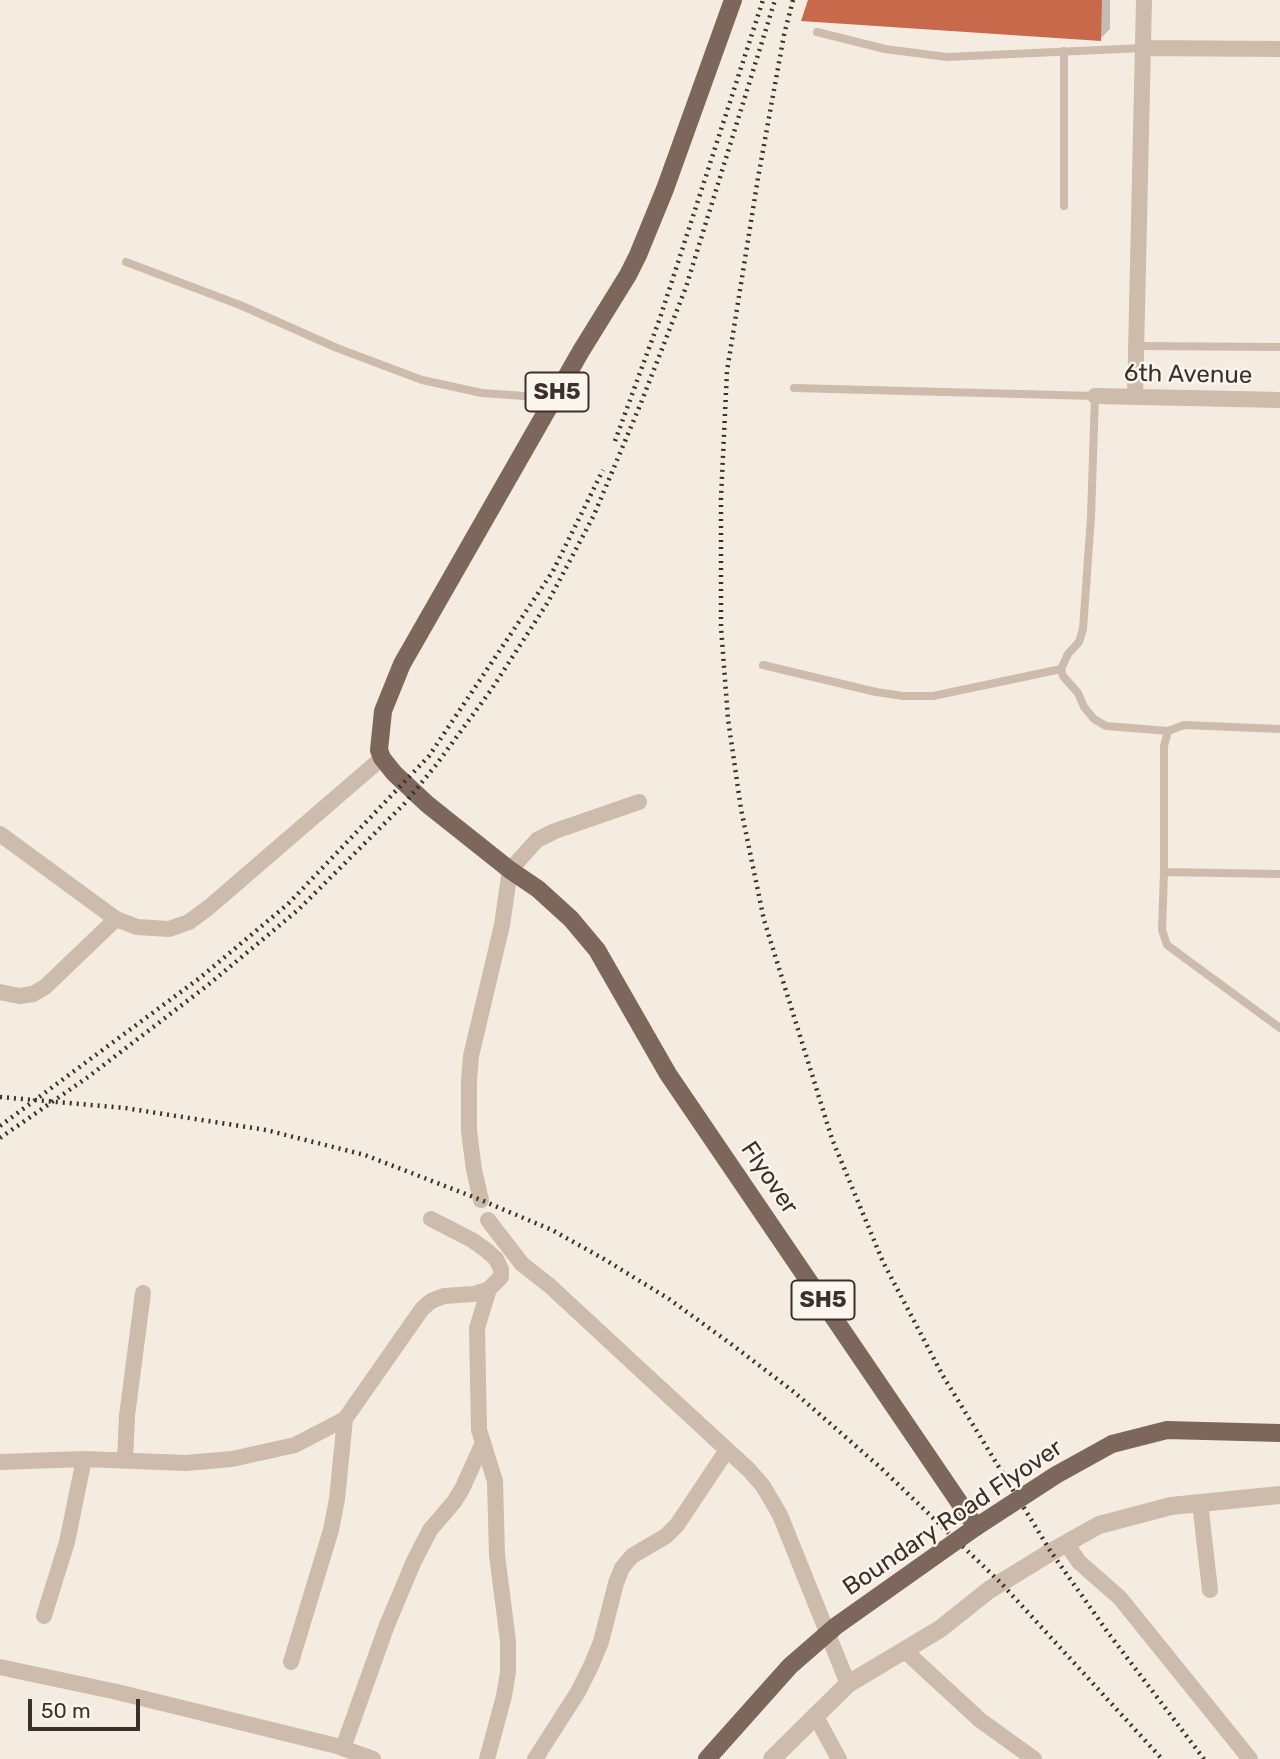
<!DOCTYPE html>
<style>
body{margin:0}
#map{position:relative;width:1280px;height:1759px;overflow:hidden;background:#f4ebe1;font-family:Rubik,sans-serif}
canvas{display:block}
.scale{position:absolute;left:28px;top:1699px;width:112px;height:32px;box-sizing:border-box;border:4px solid #3b302b;border-top:0;padding-left:9px;font-size:21px;line-height:24px;white-space:nowrap;color:#3b302b;-webkit-text-stroke:5px #fbf5ee;paint-order:stroke}
</style>
<div id="map">
<canvas width="1280" height="1759"></canvas>
<div class="scale">50 m</div>
</div>
<script>
const context = document.querySelector('canvas').getContext('2d');
context.lineJoin = 'round';
function paint(path, color) { context.fillStyle = color; context.fill(path, 'evenodd'); }
const poly = rows => new Path2D(rows.map(r => 'M' + r).join(''));
function stroke(path, color, width, dash) { context.strokeStyle = color; context.lineWidth = width; context.lineCap = dash ? 'butt' : 'round'; context.setLineDash(dash || []); context.stroke(path); }
function label(font, color, halo, rows, align = 'center') {
  context.font = font + ' Rubik,sans-serif'; context.lineWidth = 5; context.setLineDash([]); context.textBaseline = 'middle'; context.strokeStyle = halo; context.fillStyle = color; for (const [text, x, y, turn = 0] of rows) {
    context.save(); context.translate(x, y); context.rotate((+turn || 0) * Math.PI / 180); context.textAlign = isNaN(turn) ? turn : align; if (halo) context.strokeText(text, 0, 0); context.fillText(text, 0, 0); context.restore();
  }
}
paint(poly([
 [809,0,1110,0,1110,29,1100,39]
]), '#0003');
paint(poly([
 [808,0,1102,0,1101,41,801,21]
]), '#c8694b');
stroke(poly([
 [817,32,885,49,947,57,1143,48],
 [1064,51,1064,206],
 [126,262,240,305,337,348,422,380,482,393,553,398],
 [1136,346,1280,347],
 [794,388,1095,396,1091,517,1083,629,1079,642,1068,654,1061,669,1063,676,1078,693,1084,707,1094,719,1106,726,1168,731],
 [763,665,876,692,903,696,933,696,1061,669],
 [1280,729,1184,725,1168,731,1164,746,1164,872,1162,930,1167,945,1280,1028],
 [1164,872,1280,874]
]), '#cdbbac', 8);
stroke(poly([
 [1143,48,1280,49],
 [1095,396,1280,400],
 [1135,397,1144,0],
 [0,834,116,919,137,927,169,929,189,922,208,908,382,758],
 [0,992,19,996,33,994,45,987,116,919],
 [481,1200,474,1170,469,1131,469,1081,471,1056,502,925,510,870,537,840,555,831,639,802],
 [488,1220,522,1264,550,1286,646,1375,749,1470,763,1486,780,1515,848,1684],
 [125,1460,127,1416,143,1293],
 [0,1462,84,1459,186,1463,232,1459,295,1445,345,1419,422,1309,431,1301,444,1296,474,1294,489,1289,501,1277,501,1269,496,1259,486,1250,472,1240,431,1219],
 [1200,1503,1210,1590],
 [1066,1543,1079,1562,1120,1598,1250,1759],
 [44,1616,67,1542,84,1459],
 [904,1650,980,1720,1034,1759],
 [291,1662,331,1530,337,1499,345,1419],
 [0,1667,117,1692,337,1746,373,1759],
 [815,1715,839,1759],
 [343,1748,387,1625,414,1561,430,1530,454,1502,462,1489,482,1445],
 [487,1759,504,1696,508,1672,508,1641,497,1555,495,1481,479,1430,477,1328,489,1289],
 [535,1759,578,1692,591,1666,601,1642,616,1583,622,1568,632,1556,666,1536,677,1525,727,1450]
]), '#cdbbac', 16);
stroke(poly([
 [772,1759,848,1684,940,1629,989,1590,1051,1552,1099,1525,1171,1506,1280,1495]
]), '#cdbbac', 18);
stroke(poly([
 [733,0,665,189,638,255,628,275,581,351,402,664,383,711,379,750,382,758,394,773,427,804,510,870,538,889,571,919,597,950,668,1074,976,1527]
]), '#7d675c', 18);
stroke(poly([
 [793,0,784,35,758,178,727,371,721,498,721,627,728,719,741,809,764,920,832,1139,883,1262,943,1376,1051,1552,1109,1634,1204,1759],
 [615,441,660,318,763,0],
 [0,1097,125,1108,266,1130,365,1155,481,1200,552,1230,604,1259,669,1299,731,1344,794,1392,881,1468,1001,1583,1162,1759],
 [0,1126,201,977,288,904,429,756,553,571,603,470],
 [0,1138,88,1077,208,985,298,910,405,803,436,765,491,690,548,602,594,515,641,403,686,287,775,0]
]), '#3b302b', 4.5, [2, 5]);
stroke(poly([
 [707,1759,790,1666,836,1626,976,1527,1056,1475,1112,1444,1167,1430,1280,1433]
]), '#7d675c', 18);
for (const [x, y, w] of [
 [557,392,63],
 [823,1300,63]
]) { const box = new Path2D(); box.roundRect(x - w / 2, y - 19.5, w, 39, 5); context.fillStyle = '#fbf5ee'; context.fill(box); stroke(box, '#3b302b', 2); }
label('bold 23px', '#3b302b', null, [
 ["SH5",557,392],
 ["SH5",823,1300]
]);
label('24px', '#3b302b', '#fbf5ee', [
 ["6th Avenue",1188,375,1],
 ["Flyover",769,1178,56],
 ["Boundary Road Flyover",953,1518,-34]
]);
</script>
